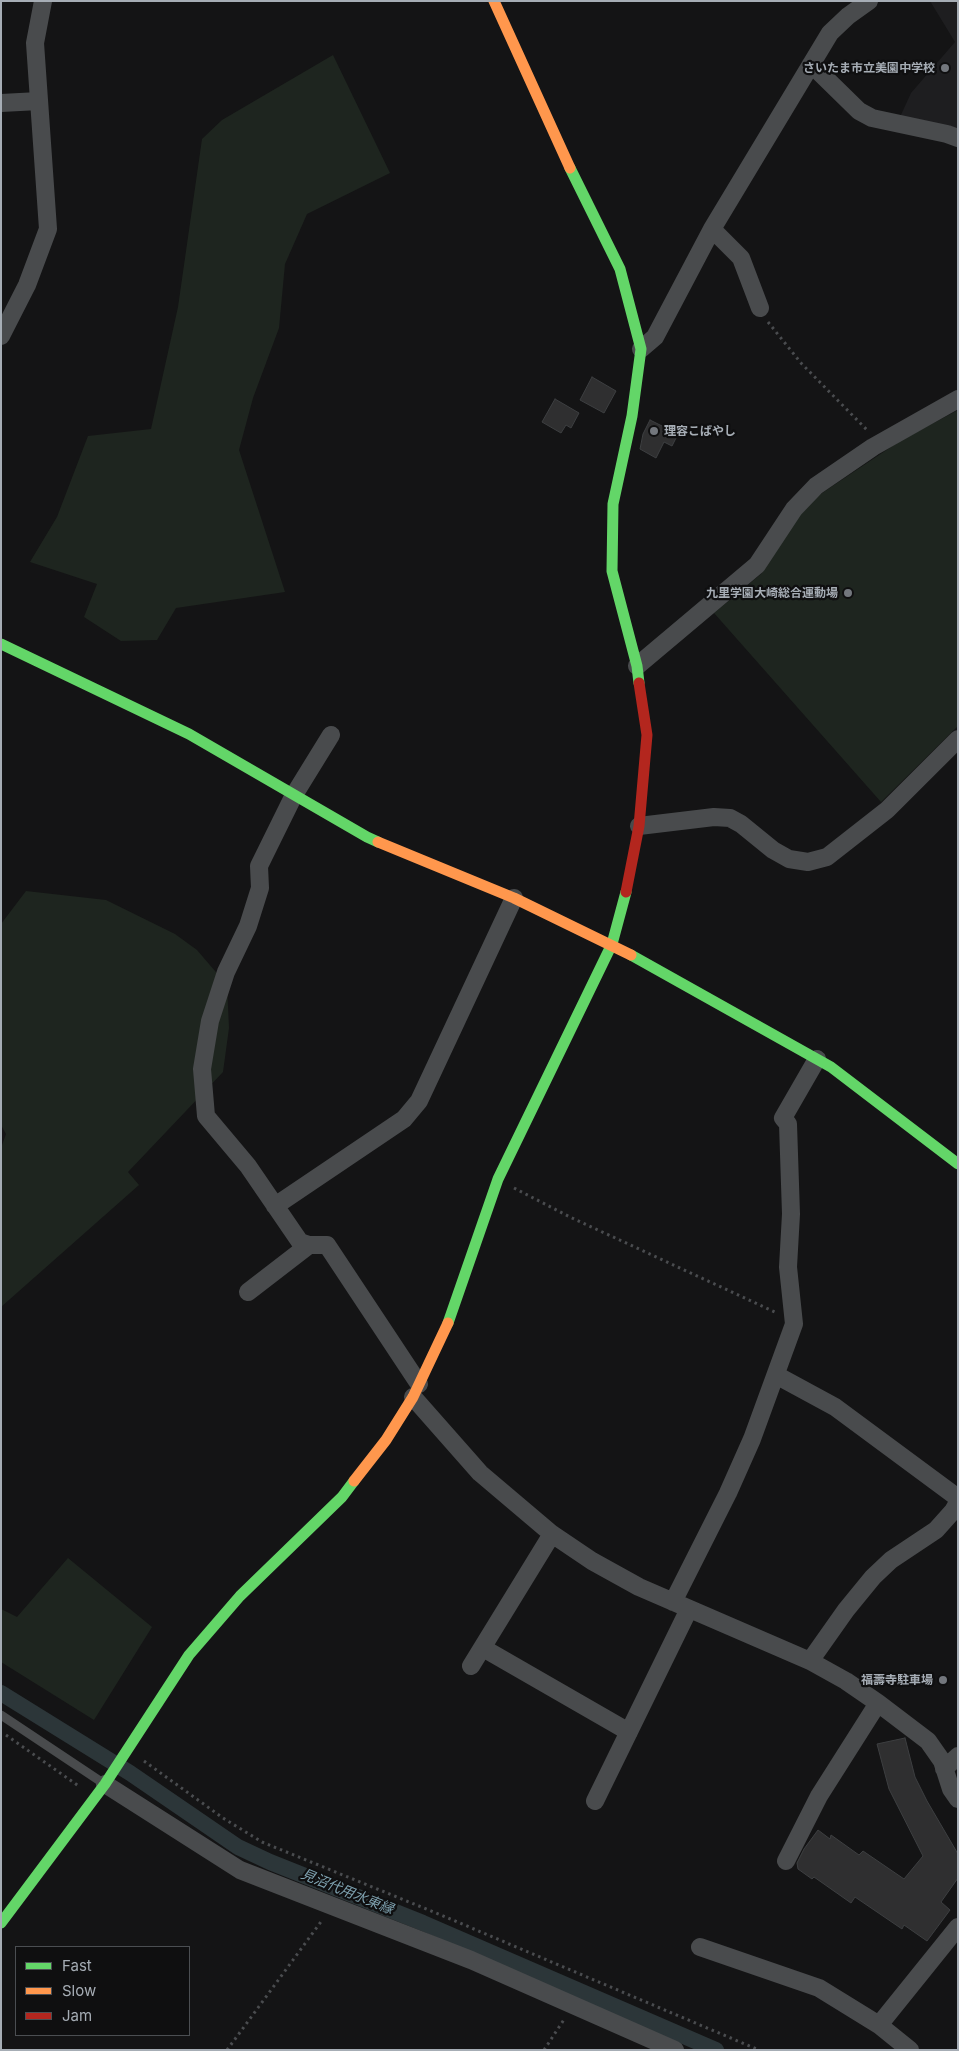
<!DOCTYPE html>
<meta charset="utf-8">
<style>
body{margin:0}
#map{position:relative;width:959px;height:2051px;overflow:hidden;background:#141415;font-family:Inter,sans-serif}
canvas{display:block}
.frame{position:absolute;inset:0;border:2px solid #a6adb5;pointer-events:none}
.legend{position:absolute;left:15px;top:1946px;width:175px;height:90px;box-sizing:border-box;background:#0f0f10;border:1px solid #4b4e52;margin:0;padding:6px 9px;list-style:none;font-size:15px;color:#a6adb5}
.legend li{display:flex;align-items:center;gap:10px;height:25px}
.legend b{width:25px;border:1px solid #4b4e52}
</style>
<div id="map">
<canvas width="959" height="2051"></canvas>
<div class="frame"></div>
<ul class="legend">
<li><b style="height:6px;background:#63d668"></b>Fast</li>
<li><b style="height:6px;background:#ff974d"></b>Slow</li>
<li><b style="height:6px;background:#b3261e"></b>Jam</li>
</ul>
</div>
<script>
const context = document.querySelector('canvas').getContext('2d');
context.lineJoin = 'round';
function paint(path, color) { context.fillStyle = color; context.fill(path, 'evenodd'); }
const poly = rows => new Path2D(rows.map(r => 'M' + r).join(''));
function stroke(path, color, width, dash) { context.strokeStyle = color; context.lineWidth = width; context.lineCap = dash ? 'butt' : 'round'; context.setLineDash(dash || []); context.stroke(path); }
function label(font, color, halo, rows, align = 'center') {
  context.font = font + ' Inter,"Noto Sans JP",sans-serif'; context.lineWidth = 4.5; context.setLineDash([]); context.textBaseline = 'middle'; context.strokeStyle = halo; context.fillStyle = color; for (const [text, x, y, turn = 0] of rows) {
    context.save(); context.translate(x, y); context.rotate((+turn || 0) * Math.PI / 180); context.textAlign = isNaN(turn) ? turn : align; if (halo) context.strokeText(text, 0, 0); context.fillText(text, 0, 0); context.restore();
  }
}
paint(poly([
 [930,1,958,1,958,130,900,117,911,93,955,42]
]), '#1e1e20');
paint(poly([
 [333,55,390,173,307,214,285,264,279,328,253,398,239,450,285,592,176,608,157,640,121,641,84,617,97,584,30,562,57,517,88,436,151,429,178,307,202,139,222,120],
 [958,410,958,726,881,802,714,613,761,574,797,518,819,495,900,441],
 [26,891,106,900,175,934,197,950,227,985,229,1028,223,1072,128,1172,139,1185,1,1307,1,1148,6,1134,1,1125,1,924],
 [68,1558,152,1627,94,1720,1,1662,1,1609,17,1617]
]), '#1e251f');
stroke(poly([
 [1,1693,130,1773,238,1847,270,1862,423,1923,716,2050]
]), '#2c3639', 16);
const building = poly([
 [592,377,616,391,604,413,580,400,592,377],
 [555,399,579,413,571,428,566,425,561,433,542,422,555,399],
 [650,420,678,434,672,446,664,442,656,458,640,449,643,434,650,420],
 [905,1738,915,1777,927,1801,958,1854,958,1878,941,1902,950,1910,927,1941,904,1925,902,1929,855,1897,851,1903,814,1877,812,1879,798,1869,797,1863,804,1849,818,1830,830,1839,831,1835,859,1855,863,1851,904,1879,923,1856,889,1789,877,1744,905,1738]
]);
paint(building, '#2f2f30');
stroke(building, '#3d3f41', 1);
stroke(poly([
 [768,322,801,363,868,431],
 [514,1188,570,1217,777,1313],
 [6,1735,80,1787],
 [144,1761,223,1818,262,1842,441,1915,759,2050],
 [227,2050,323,1919],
 [544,2050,565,2018]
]), '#4a4c4f', 3, [2.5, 4]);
stroke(poly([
 [1,1715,103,1783]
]), '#494b4d', 9);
stroke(poly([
 [811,64,859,111,872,118,947,134,958,138],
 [1,103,39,101],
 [712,229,741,258,760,308],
 [1,336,27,285,48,229,35,43,43,1],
 [641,349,655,337,712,229,830,33,848,16,869,1],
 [637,666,757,565,794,509,816,486,873,447,958,399],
 [639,826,714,817,730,818,741,824,773,850,789,859,808,862,827,857,887,810,958,739],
 [275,1206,404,1119,419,1101,514,898],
 [309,1245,300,1242,248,1166,206,1116,202,1069,210,1021,226,972,248,926,260,888,259,866,294,795,331,735],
 [248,1292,309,1245,327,1245,419,1384],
 [776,1375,835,1407,958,1498],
 [413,1397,480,1473,552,1534,592,1561,639,1587,810,1661,846,1681,878,1703,928,1741,942,1761,951,1789,958,1799],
 [673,1602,728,1493,752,1439,794,1324,788,1267,791,1214,788,1124,783,1118,817,1059],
 [483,1648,629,1732],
 [810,1661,846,1610,873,1577,891,1560,936,1530,953,1511,958,1502],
 [471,1666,552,1534],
 [944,1769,958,1756],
 [105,1784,240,1870,471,1960,675,2050],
 [595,1801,689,1609],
 [786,1861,819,1796,878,1703],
 [700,1947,819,1988,879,2025,910,2050],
 [879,2025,958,1927]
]), '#494b4d', 18);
stroke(poly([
 [570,168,620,269,641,349,632,416,613,504,612,571,637,666,639,683],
 [1,644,189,734,367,837,378,842],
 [631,955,831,1067,958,1164],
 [448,1323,498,1179,612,944,626,892],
 [1,1923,105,1784,189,1655,240,1596,342,1497,354,1481]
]), '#63d668', 11);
stroke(poly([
 [494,1,570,168],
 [378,842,514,898,631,955],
 [354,1481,386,1440,413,1397,448,1323]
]), '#ff974d', 11);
stroke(poly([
 [626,892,639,826,647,735,639,683]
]), '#b3261e', 11);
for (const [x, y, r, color] of [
 [945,68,5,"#73777d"],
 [654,431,5,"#73777d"],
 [848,593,5,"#73777d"],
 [943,1680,5,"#73777d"]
]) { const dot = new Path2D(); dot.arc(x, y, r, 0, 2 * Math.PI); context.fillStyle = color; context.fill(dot); stroke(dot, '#0f0f10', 2); }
label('bold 12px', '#a6adb5', '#0f0f10', [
 ["さいたま市立美園中学校",935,68],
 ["理容こばやし",664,431,"left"],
 ["九里学園大崎総合運動場",838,593],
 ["福壽寺駐車場",933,1680]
], 'right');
label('italic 14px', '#7ea1af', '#0f0f10', [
 ["見沼代用水東縁",347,1892,22]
]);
</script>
